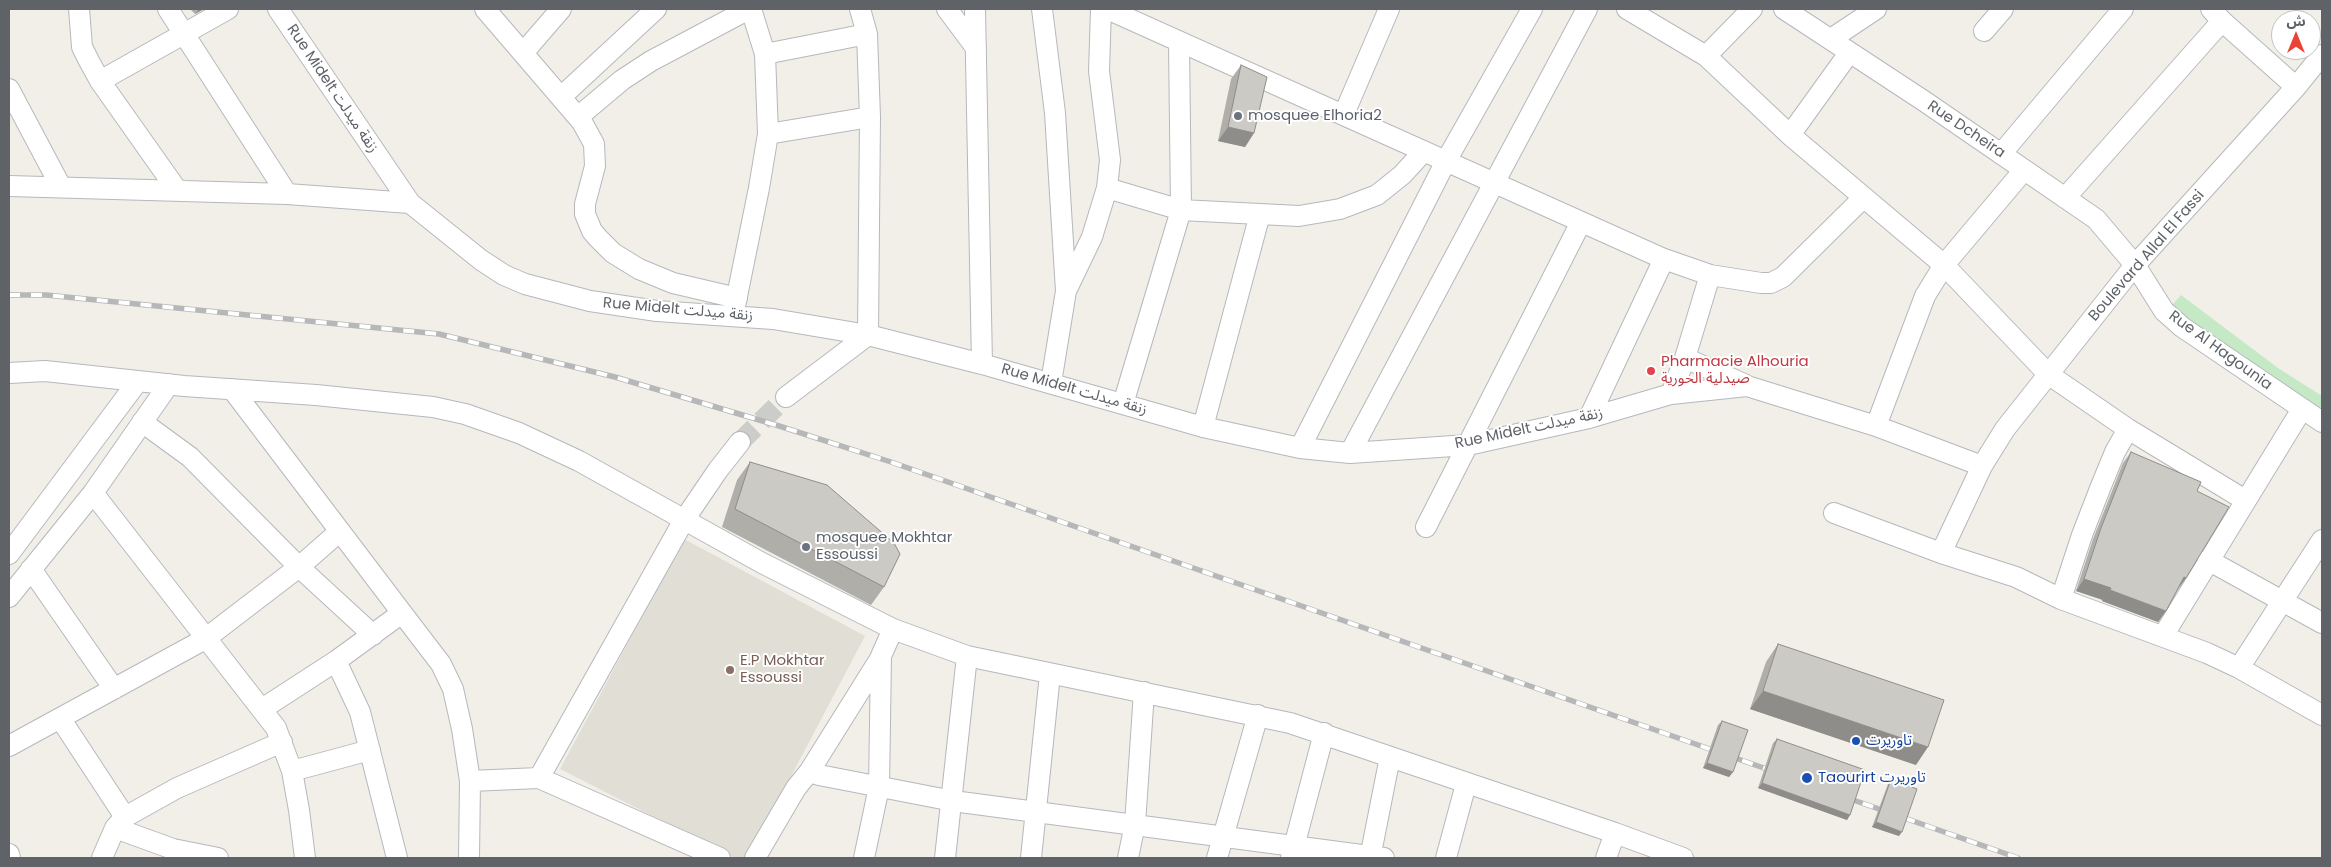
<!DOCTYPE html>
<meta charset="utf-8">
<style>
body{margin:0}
#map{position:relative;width:2331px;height:867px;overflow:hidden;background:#f1efe8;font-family:Poppins,"Noto Sans Arabic",sans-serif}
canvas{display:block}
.frame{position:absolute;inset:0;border:10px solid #5f6368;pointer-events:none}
.north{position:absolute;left:2271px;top:10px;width:50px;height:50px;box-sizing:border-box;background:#fff;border:1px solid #bfc1c3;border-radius:50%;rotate:0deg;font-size:14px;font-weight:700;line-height:20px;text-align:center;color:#5f6368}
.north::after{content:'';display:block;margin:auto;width:18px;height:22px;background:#ea4335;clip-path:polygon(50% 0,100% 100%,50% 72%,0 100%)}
</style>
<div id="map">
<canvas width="2331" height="867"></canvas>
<div class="frame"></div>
<div class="north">ش</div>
</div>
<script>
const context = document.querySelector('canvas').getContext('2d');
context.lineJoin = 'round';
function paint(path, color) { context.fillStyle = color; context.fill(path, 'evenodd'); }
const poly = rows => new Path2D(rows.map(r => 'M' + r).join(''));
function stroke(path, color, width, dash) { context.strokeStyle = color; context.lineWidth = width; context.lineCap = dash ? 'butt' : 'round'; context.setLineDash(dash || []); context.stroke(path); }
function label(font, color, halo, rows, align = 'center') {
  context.font = font + ' Poppins,"Noto Sans Arabic",sans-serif'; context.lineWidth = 4; context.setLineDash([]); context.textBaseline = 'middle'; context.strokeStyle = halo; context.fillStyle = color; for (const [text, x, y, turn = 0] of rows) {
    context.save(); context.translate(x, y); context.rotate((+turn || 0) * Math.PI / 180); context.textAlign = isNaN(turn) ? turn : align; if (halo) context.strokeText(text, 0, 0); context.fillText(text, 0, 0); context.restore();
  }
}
paint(poly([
 [684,539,865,636,748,858,735,858,560,769]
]), '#e1ded6');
paint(poly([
 [2181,295,2278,368,2322,396,2322,416,2166,312]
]), '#c5e8c5');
stroke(poly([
 [740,442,786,397]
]), '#ccccc8', 20, [20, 10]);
const minor = poly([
 [79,9,82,47,89,61,100,81,177,190],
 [168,9,287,194],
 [278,9,410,203,481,260,504,275,525,284,590,301,657,311,773,319,868,335,982,364,1203,427,1300,448,1350,453,1468,445,1589,418,1671,394,1747,386,1876,426,1982,466],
 [485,9,582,122,594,144,595,166,585,204,585,214,592,231,598,238,613,253,639,269,673,283,737,298],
 [947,9,976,48],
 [975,9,982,364],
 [1042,9,1055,113,1066,291,1051,383],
 [1107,9,1664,259,1710,275,1761,283,1771,283,1783,277,1863,198],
 [1627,9,1706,56,1790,135,1944,265,2048,374,2128,429,2245,500],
 [1784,9,1924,101,2096,219,2135,265,2164,311,2182,327,2322,422],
 [2211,9,2222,21,2296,87],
 [1984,31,2003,9],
 [1831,39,1876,9],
 [523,53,561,9],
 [765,54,867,34],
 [1706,56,1752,9],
 [100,81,228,9],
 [9,89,61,187],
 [561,97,656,9],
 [1344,114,1389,9],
 [578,117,622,80,651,61,749,9],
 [768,134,870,117],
 [1790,135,1849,53],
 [2001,154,2123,9],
 [9,186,287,194,410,203],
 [1107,188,1181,210,1299,216,1340,209,1377,195,1402,175,1424,151],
 [2065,198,2222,21],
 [1067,289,1092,237,1107,188,1110,160,1099,71,1101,9],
 [734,311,759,188,768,134,765,54,751,9],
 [1685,358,1746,385],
 [9,373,45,371,184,386,316,395,433,407,465,414,519,433,579,461,762,563,893,629,967,656,1290,723,1615,833,1683,858],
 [232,389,402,613,336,661,262,709],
 [1671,394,1685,358,1710,275],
 [786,397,868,335,870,117,867,34,860,9],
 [1123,404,1181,210,1179,43],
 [1589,418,1664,259],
 [142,422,190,457,299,567,373,635],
 [1876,426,1925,296,1944,265,2024,170],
 [1203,427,1260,214],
 [1300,448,1446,161,1532,9],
 [1350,453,1587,9],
 [93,493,276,728,292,771,299,810,305,858],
 [1834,513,1941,553,2016,577,2061,599,2207,653,2239,668,2322,715],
 [1426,527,1581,222],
 [1941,553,1982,466,2005,429,2135,265,2296,87,2322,55],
 [9,554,138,381],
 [2208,560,2322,623],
 [31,569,114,689],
 [9,597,93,493,169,384],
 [2061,599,2082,535,2101,486,2115,452,2128,429],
 [402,613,441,664,453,689,462,729,470,781,469,858],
 [2163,636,2302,409],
 [336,661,360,712,397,858],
 [2239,668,2322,540],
 [60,718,125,817],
 [9,746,205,639,299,567,340,531],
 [292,771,370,750],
 [809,772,881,657],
 [539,778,684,520,718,470,740,442],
 [470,781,539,778,720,858],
 [115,828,173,849,218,858],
 [9,854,10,858],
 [102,858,115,828,125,817,177,788,282,742],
 [755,858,796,788,809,772,819,775,953,801,1384,858],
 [864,858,879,787,881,656,893,629],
 [945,858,967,656],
 [1031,858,1050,674],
 [1128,858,1135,824,1144,692],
 [1217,858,1258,715],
 [1291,858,1324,733],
 [1370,858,1390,757],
 [1446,858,1466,784],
 [1606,858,1615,833]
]);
stroke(minor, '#b5b8bc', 22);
stroke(minor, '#fff', 20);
const rail = poly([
 [9,295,46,295,439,334,615,377,776,425,891,462,1778,773],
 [1842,796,2018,858]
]);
stroke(rail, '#b6b7b8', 5.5);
stroke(rail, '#fff', 4, [11]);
paint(poly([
 [190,9,204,9,195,14],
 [1241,65,1254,133,1245,147,1218,141,1231,79],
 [2131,452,2197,491,2186,578,2178,589,2166,611,2158,622,2102,601,2103,600,2076,591,2093,539,2123,463],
 [750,462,884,587,871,605,722,527,737,480],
 [1778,644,1916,765,1750,709,1766,662],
 [1722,721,1733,772,1729,777,1703,768,1718,725],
 [1777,739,1850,815,1847,820,1758,788,1773,743],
 [1891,779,1899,836,1872,827,1888,784]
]), '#afaea9');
paint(poly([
 [199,9,204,9,195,14],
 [1228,127,1254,133,1245,147,1218,141],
 [2184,577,2186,578,2178,589],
 [2084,579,2111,588,2103,600,2076,591],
 [2110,590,2166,611,2158,622,2102,601],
 [1763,691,1928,747,1916,765,1750,709],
 [1707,763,1733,772,1729,777,1703,768],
 [1762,783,1850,815,1847,820,1758,788],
 [1876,822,1902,832,1899,836,1872,827]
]), '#8f8d8a');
const building = poly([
 [1241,65,1267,77,1254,133,1228,127,1241,65],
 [2131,452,2201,482,2197,491,2229,507,2186,578,2184,577,2166,611,2110,590,2111,588,2084,579,2101,528,2131,452],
 [750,462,827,485,894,543,900,554,884,587,735,509,750,462],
 [1778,644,1944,700,1928,747,1763,691,1778,644],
 [1722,721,1748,730,1733,772,1707,763,1722,721],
 [1777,739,1865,770,1850,815,1762,783,1777,739],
 [1891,779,1917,789,1902,832,1876,822,1891,779]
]);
paint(building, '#cccac5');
stroke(building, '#8f8d8a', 1);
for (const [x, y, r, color] of [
 [1238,116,5,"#6b7280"],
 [1651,371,5,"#e0444e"],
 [806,547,5,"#6b7280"],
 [730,670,5,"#8d6e63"],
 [1856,741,5,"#1a4fb4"],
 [1807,778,6,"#1a4fb4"]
]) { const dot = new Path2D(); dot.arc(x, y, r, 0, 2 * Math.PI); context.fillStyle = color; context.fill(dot); stroke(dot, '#fff', 2); }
label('15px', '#5f6368', '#fff', [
 ["Rue Midelt زنقة ميدلت",332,89,56],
 ["Rue Dcheira",1966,130,34],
 ["Boulevard Allal El Fassi",2147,256,-49],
 ["Rue Midelt زنقة ميدلت",678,310,5],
 ["Rue Al Hagounia",2220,351,36],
 ["Rue Midelt زنقة ميدلت",1074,390,16],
 ["Rue Midelt زنقة ميدلت",1529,429,-12]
]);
label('15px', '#5b616d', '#fff', [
 ["mosquee Elhoria2",1248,116],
 ["mosquee Mokhtar",816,538],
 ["Essoussi",816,555]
], 'left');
label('15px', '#be3a42', '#fff', [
 ["Pharmacie Alhouria",1661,362],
 ["صيدلية الحورية",1661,379]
], 'left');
label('15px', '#785e54', '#fff', [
 ["E.P Mokhtar",740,661],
 ["Essoussi",740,678]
], 'left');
label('15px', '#164399', '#fff', [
 ["تاوريرت",1866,741],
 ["Taourirt تاوريرت",1818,778]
], 'left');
</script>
